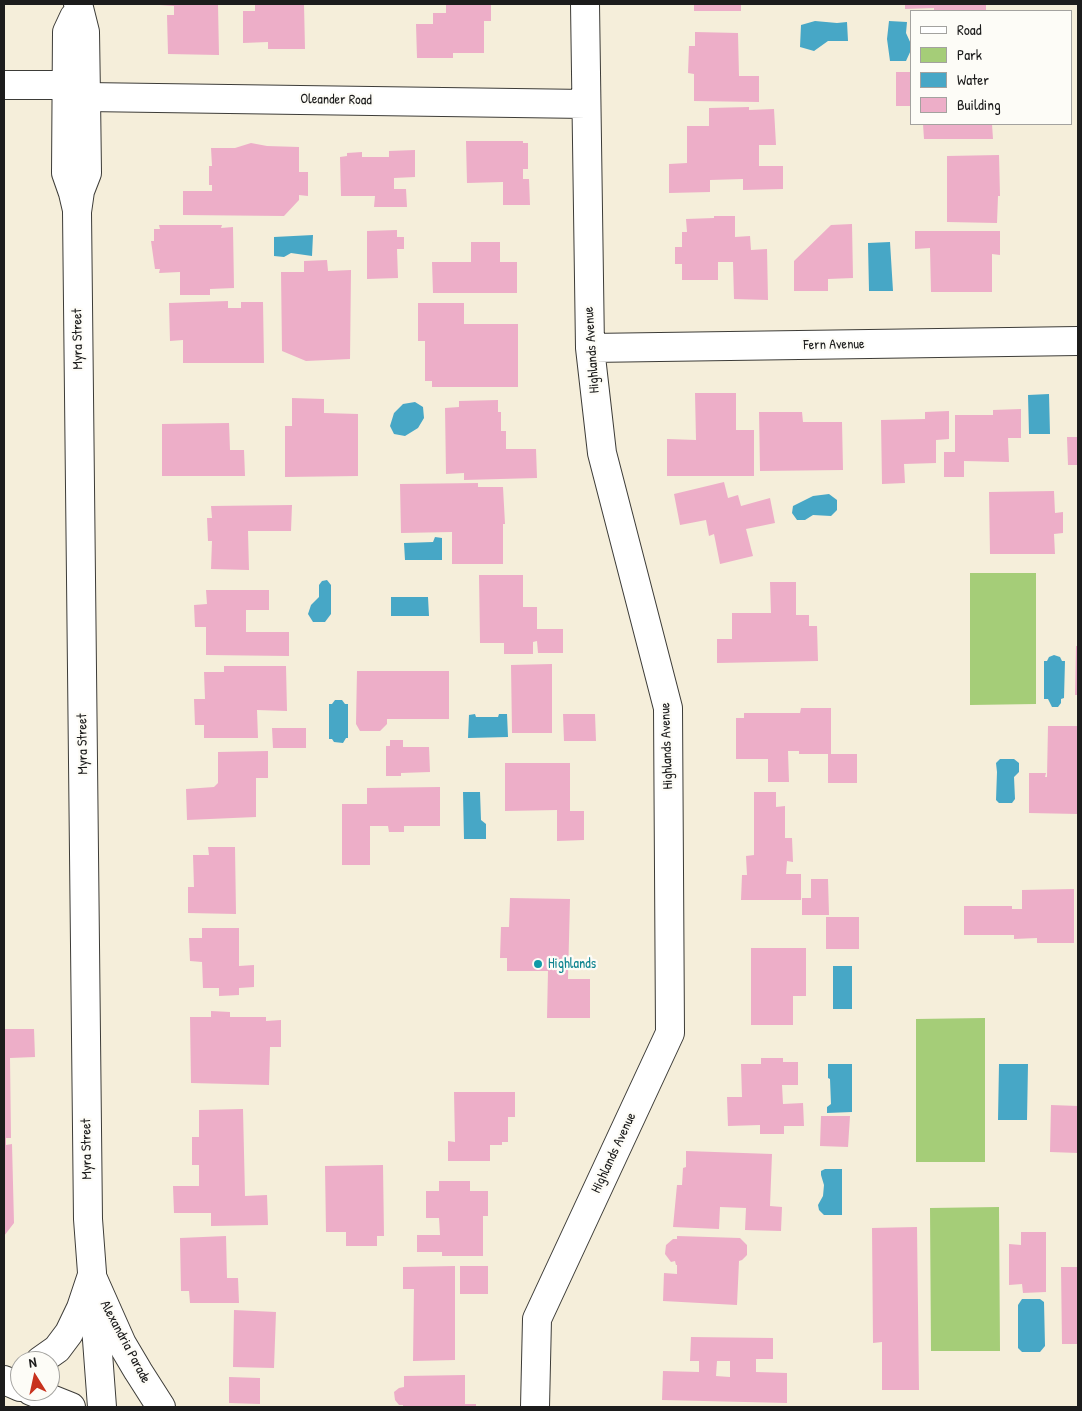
<!DOCTYPE html>
<style>
body{margin:0}
#map{position:relative;width:1082px;height:1411px;overflow:hidden;background:#f5eeda;font-family:"Patrick Hand",sans-serif}
canvas{display:block}
.frame{position:absolute;inset:0;border:5px solid #1c1c1c;pointer-events:none}
.legend{position:absolute;left:910px;top:10px;width:162px;height:115px;box-sizing:border-box;background:#fdfcf7;border:1px solid #a3a29f;margin:0;padding:6px 9px;list-style:none;font-size:15px;color:#1c1c1c}
.legend li{display:flex;align-items:center;gap:10px;height:25px}
.legend b{width:25px;border:1px solid #a3a29f}
.north{position:absolute;left:10px;top:1351px;width:50px;height:50px;box-sizing:border-box;background:#fdfcf7;border:1px solid #a3a29f;border-radius:50%;rotate:350deg;font-size:14px;font-weight:700;line-height:20px;text-align:center;color:#1c1c1c}
.north::after{content:'';display:block;margin:auto;width:18px;height:22px;background:#c8321e;clip-path:polygon(50% 0,100% 100%,50% 72%,0 100%)}
</style>
<div id="map">
<canvas width="1082" height="1411"></canvas>
<div class="frame"></div>
<ul class="legend">
<li><b style="height:6px;background:#fff"></b>Road</li>
<li><b style="height:14px;background:#a5cd78"></b>Park</li>
<li><b style="height:14px;background:#47a7c6"></b>Water</li>
<li><b style="height:14px;background:#edaec8"></b>Building</li>
</ul>
<div class="north">N</div>
</div>
<script>
const context = document.querySelector('canvas').getContext('2d');
context.lineJoin = 'round';
function paint(path, color) { context.fillStyle = color; context.fill(path, 'evenodd'); }
const poly = rows => new Path2D(rows.map(r => 'M' + r).join(''));
function stroke(path, color, width, dash) { context.strokeStyle = color; context.lineWidth = width; context.lineCap = dash ? 'butt' : 'round'; context.setLineDash(dash || []); context.stroke(path); }
function label(font, color, halo, rows, align = 'center') {
  context.font = font + ' "Patrick Hand",sans-serif'; context.lineWidth = 4.5; context.setLineDash([]); context.textBaseline = 'middle'; context.strokeStyle = halo; context.fillStyle = color; for (const [text, x, y, turn = 0] of rows) {
    context.save(); context.translate(x, y); context.rotate((+turn || 0) * Math.PI / 180); context.textAlign = isNaN(turn) ? turn : align; if (halo) context.strokeText(text, 0, 0); context.fillText(text, 0, 0); context.restore();
  }
}
paint(poly([
 [970,573,1036,573,1036,704,970,705],
 [985,1018,985,1162,916,1162,916,1019],
 [999,1207,1000,1351,931,1351,930,1208]
]), '#a5cd78');
paint(poly([
 [815,21,837,23,847,22,848,41,828,41,814,51,800,47,801,25],
 [889,21,907,22,906,33,911,44,911,50,906,61,890,61,887,39],
 [313,235,312,256,291,253,284,257,274,256,274,237],
 [890,242,893,291,869,291,868,243],
 [1049,394,1050,434,1029,434,1028,395],
 [415,402,423,407,424,418,418,428,405,436,394,434,390,426,394,413,403,404],
 [829,494,837,500,837,510,831,516,813,515,805,520,797,520,792,513,793,506,813,496],
 [435,537,442,538,442,560,405,560,404,543,433,542],
 [327,580,331,585,331,614,325,622,313,622,308,614,311,605,319,597,319,585,322,581],
 [391,597,428,597,429,616,391,616],
 [1054,655,1060,657,1062,661,1065,661,1064,698,1061,699,1061,703,1058,707,1052,707,1048,699,1044,699,1044,661,1047,661,1049,657],
 [335,700,342,700,345,704,348,704,348,738,346,738,343,743,334,742,332,739,329,739,329,704,332,704],
 [475,714,476,717,498,717,499,714,507,714,508,737,468,738,469,715],
 [1000,759,1014,759,1019,763,1019,772,1014,777,1015,799,1012,803,999,803,996,800,997,772,996,763],
 [463,792,480,792,481,820,486,824,486,839,464,839],
 [833,966,852,966,852,1009,833,1009],
 [828,1064,852,1064,852,1112,827,1113,827,1107,831,1104,830,1079,828,1078],
 [999,1064,1028,1064,1027,1120,998,1120],
 [825,1169,842,1169,842,1215,824,1215,819,1210,818,1205,823,1196,824,1185,821,1175,821,1171],
 [1022,1299,1040,1299,1044,1302,1045,1346,1040,1352,1022,1352,1018,1348,1018,1305]
]), '#47a7c6');
paint(poly([
 [160,4,218,4,219,55,168,54,167,15,174,15,174,6,160,5],
 [255,4,304,4,305,49,268,49,268,42,243,43,243,11,255,11],
 [446,4,491,4,491,21,484,21,484,53,453,53,453,58,417,58,416,24,433,24,433,13,446,13],
 [694,4,741,4,741,11,694,11],
 [905,4,986,4,986,11,934,11,934,8,905,9],
 [695,32,738,33,739,76,759,76,759,102,694,101,694,74,688,73,689,46,695,46],
 [896,72,911,72,911,106,896,106],
 [749,107,749,110,774,109,776,145,759,145,759,166,783,166,783,189,743,190,743,179,710,180,710,192,669,193,669,164,687,163,687,126,709,126,709,108],
 [923,124,992,124,993,139,924,139],
 [466,141,523,141,523,143,528,143,528,169,523,169,523,179,529,179,530,205,503,205,503,182,467,183],
 [251,143,267,146,299,147,299,172,308,172,308,196,299,195,299,200,284,216,183,215,183,191,212,191,212,185,209,185,209,166,212,166,211,148,235,148],
 [415,150,415,177,394,178,394,189,406,189,407,207,374,207,375,196,341,196,340,157,347,156,347,153,362,152,362,157,389,157,389,151],
 [999,155,1000,196,998,196,997,223,947,222,947,156],
 [714,216,735,216,735,237,750,236,751,250,767,249,768,300,734,299,733,262,718,262,718,280,682,280,682,264,675,264,675,247,682,247,682,232,687,232,686,219,714,218],
 [852,224,853,278,828,279,828,291,794,291,794,261,831,225],
 [159,225,222,225,221,228,233,227,234,288,210,289,210,295,180,295,180,272,159,273,160,269,155,269,151,241,154,241,154,229,160,229],
 [397,230,397,237,404,237,404,249,397,249,398,278,367,279,367,231],
 [915,231,1000,231,1000,255,992,254,992,292,931,292,930,248,915,249],
 [471,242,500,242,500,262,517,262,517,293,433,293,432,262,471,262],
 [327,260,328,271,351,270,350,359,306,361,282,351,281,272,304,272,304,261],
 [228,301,228,308,241,308,241,302,263,302,264,363,183,363,183,340,170,341,169,303],
 [418,303,464,303,464,324,518,324,518,387,432,387,432,381,425,381,425,341,418,341],
 [695,393,736,393,736,430,754,430,754,476,667,476,667,439,696,440],
 [292,398,324,399,324,413,358,414,358,476,285,477,285,426,292,426],
 [498,400,498,412,501,412,501,431,506,431,506,449,536,449,537,478,464,480,464,473,446,474,445,408,459,407,459,401],
 [1021,409,1021,438,1008,438,1009,462,964,461,964,477,944,477,944,452,955,452,955,415,993,415,993,410],
 [949,411,949,439,936,440,936,463,904,464,905,483,882,484,881,420,925,419,925,412],
 [759,412,802,412,803,422,842,422,843,470,760,471],
 [229,423,230,450,244,450,245,476,162,476,162,424],
 [1067,437,1078,437,1078,465,1068,465],
 [724,482,728,498,738,495,741,506,770,498,775,523,746,529,753,556,720,564,714,534,709,536,706,520,680,525,674,494],
 [478,483,478,487,503,487,505,524,503,524,503,564,452,564,452,532,401,533,400,484],
 [1054,491,1055,513,1063,512,1063,533,1054,534,1055,554,990,554,989,492],
 [292,505,291,531,248,531,249,570,211,569,212,541,208,541,207,518,212,518,211,506],
 [479,575,523,575,523,607,537,607,537,629,563,629,563,653,538,653,537,641,533,642,533,654,504,654,504,643,480,643],
 [770,582,796,582,796,615,809,615,809,626,817,626,818,661,717,663,717,639,732,639,732,613,771,613],
 [206,590,269,590,269,610,246,610,246,632,289,632,289,656,206,655,206,627,195,627,194,605,207,604],
 [1076,646,1078,646,1078,695,1075,695],
 [552,664,552,733,512,733,511,665],
 [224,666,286,666,287,711,257,710,258,738,204,738,204,725,195,725,194,699,205,699,204,672,224,672],
 [357,671,449,671,449,719,387,719,387,724,380,731,360,731,356,724],
 [801,708,831,708,831,754,857,754,857,783,828,783,828,754,799,754,799,751,788,751,789,782,768,782,768,759,736,759,736,718,744,718,744,713,800,713],
 [563,714,595,714,596,741,564,741],
 [1048,726,1078,726,1078,814,1029,813,1029,773,1046,773,1045,777,1047,777],
 [272,728,306,728,306,748,273,748],
 [390,740,403,740,403,747,429,747,430,772,401,773,401,776,386,776,386,746,390,746],
 [268,751,268,778,256,778,256,817,187,820,186,789,214,787,218,783,218,752],
 [505,763,570,763,570,811,584,811,584,840,557,841,557,810,505,811],
 [440,787,440,826,404,826,404,832,389,832,388,826,370,826,370,865,342,865,342,804,367,804,367,788],
 [754,792,776,792,776,807,785,806,785,838,792,838,793,862,787,861,786,874,801,874,801,900,741,900,742,875,747,875,746,856,754,855],
 [208,847,235,847,236,914,188,913,188,887,194,887,193,855,209,855],
 [811,879,828,879,829,915,802,915,802,898,811,898],
 [1074,889,1074,943,1037,943,1037,938,1014,939,1014,935,964,935,964,906,1012,906,1012,909,1022,909,1022,890],
 [510,898,570,899,568,979,590,979,590,1018,547,1018,548,971,507,971,507,958,500,958,501,927,509,927],
 [826,917,859,917,859,949,826,949],
 [202,928,239,928,239,966,254,965,254,987,239,988,239,995,219,996,219,988,203,988,202,962,190,961,189,938,202,938],
 [751,948,806,948,806,996,793,996,793,1025,751,1025],
 [211,1011,230,1012,230,1017,266,1017,266,1021,281,1020,281,1047,270,1047,269,1085,191,1083,190,1017,211,1017],
 [4,1029,34,1029,35,1057,10,1058,11,1138,6,1138,6,1145,12,1144,14,1223,4,1236],
 [761,1058,783,1058,783,1062,798,1062,798,1085,782,1085,783,1104,803,1103,804,1126,784,1126,784,1134,760,1134,760,1125,728,1126,727,1097,742,1097,741,1064,761,1064],
 [454,1092,515,1092,515,1117,508,1117,508,1142,502,1142,502,1145,490,1145,490,1161,448,1161,448,1141,455,1142],
 [1051,1105,1078,1106,1078,1153,1050,1152],
 [243,1109,245,1196,267,1195,268,1225,211,1226,211,1213,174,1213,173,1186,199,1186,199,1165,192,1165,192,1137,199,1137,199,1110],
 [821,1116,850,1116,848,1147,820,1146],
 [686,1151,772,1154,770,1206,782,1207,781,1231,745,1230,746,1208,720,1207,719,1229,673,1227,677,1185,682,1185,683,1168,686,1167],
 [383,1165,384,1236,377,1236,377,1246,346,1246,346,1232,326,1232,325,1166],
 [439,1181,470,1181,470,1191,488,1191,488,1216,483,1216,483,1256,442,1256,442,1252,417,1252,417,1235,440,1235,439,1218,426,1218,426,1191,439,1191],
 [917,1227,919,1390,882,1390,882,1342,873,1343,872,1228],
 [1021,1232,1046,1232,1046,1292,1023,1293,1022,1284,1009,1285,1009,1244,1021,1245],
 [226,1236,227,1278,238,1278,239,1303,190,1303,189,1291,181,1291,180,1238],
 [677,1236,740,1238,747,1245,747,1255,742,1260,739,1261,737,1305,663,1301,664,1273,677,1274,677,1265,676,1265,675,1261,671,1262,665,1254,666,1245,673,1239,677,1239],
 [455,1266,455,1360,413,1361,414,1289,403,1289,403,1267],
 [460,1266,488,1266,488,1294,460,1294],
 [1061,1267,1078,1267,1078,1344,1062,1344],
 [234,1310,276,1312,274,1368,233,1367],
 [691,1337,773,1338,773,1359,756,1359,756,1372,787,1373,787,1403,662,1400,663,1371,699,1372,699,1361,690,1361],
 [717,1361,730,1361,730,1377,716,1376],
 [465,1375,465,1404,476,1404,476,1407,403,1407,403,1405,399,1405,395,1400,394,1392,399,1388,404,1387,404,1376],
 [229,1377,260,1378,260,1404,229,1403]
]), '#edaec8');
const minor = poly([
 [4,85,65,85],
 [86,97,586,104],
 [590,348,1078,341],
 [94,1281,122,1344,138,1371,161,1407],
 [40,1361,57,1349,69,1333,81,1308,92,1275],
 [4,1380,20,1387],
 [31,1391,71,1407],
 [535,1407,537,1319,670,1033,668,708,602,453,590,348,585,4]
]);
const major = poly([
 [78,4,85,32,86,97,87,173,80,191,77,212,88,1219,102,1407],
 [74,17,67,32,66,173,73,193,77,210]
]);
stroke(minor, '#3d3c38', 30);
stroke(major, '#3d3c38', 30);
stroke(minor, '#fff', 28);
stroke(major, '#fff', 28);
for (const [x, y, r, color] of [
 [538,964,5,"#0f9aa8"]
]) { const dot = new Path2D(); dot.arc(x, y, r, 0, 2 * Math.PI); context.fillStyle = color; context.fill(dot); stroke(dot, '#fdfcf7', 2); }
label('14px', '#1c1c1c', '#fdfcf7', [
 ["Oleander Road",336,100,1],
 ["Myra Street",78,339,-91],
 ["Fern Avenue",834,345,-1],
 ["Highlands Avenue",592,350,-94],
 ["Myra Street",83,744,-91],
 ["Highlands Avenue",667,746,-92],
 ["Myra Street",87,1149,-91],
 ["Highlands Avenue",614,1153,-65],
 ["Alexandria Parade",125,1342,62]
]);
label('14px', '#0d838f', '#fdfcf7', [
 ["Highlands",548,964]
], 'left');
</script>
